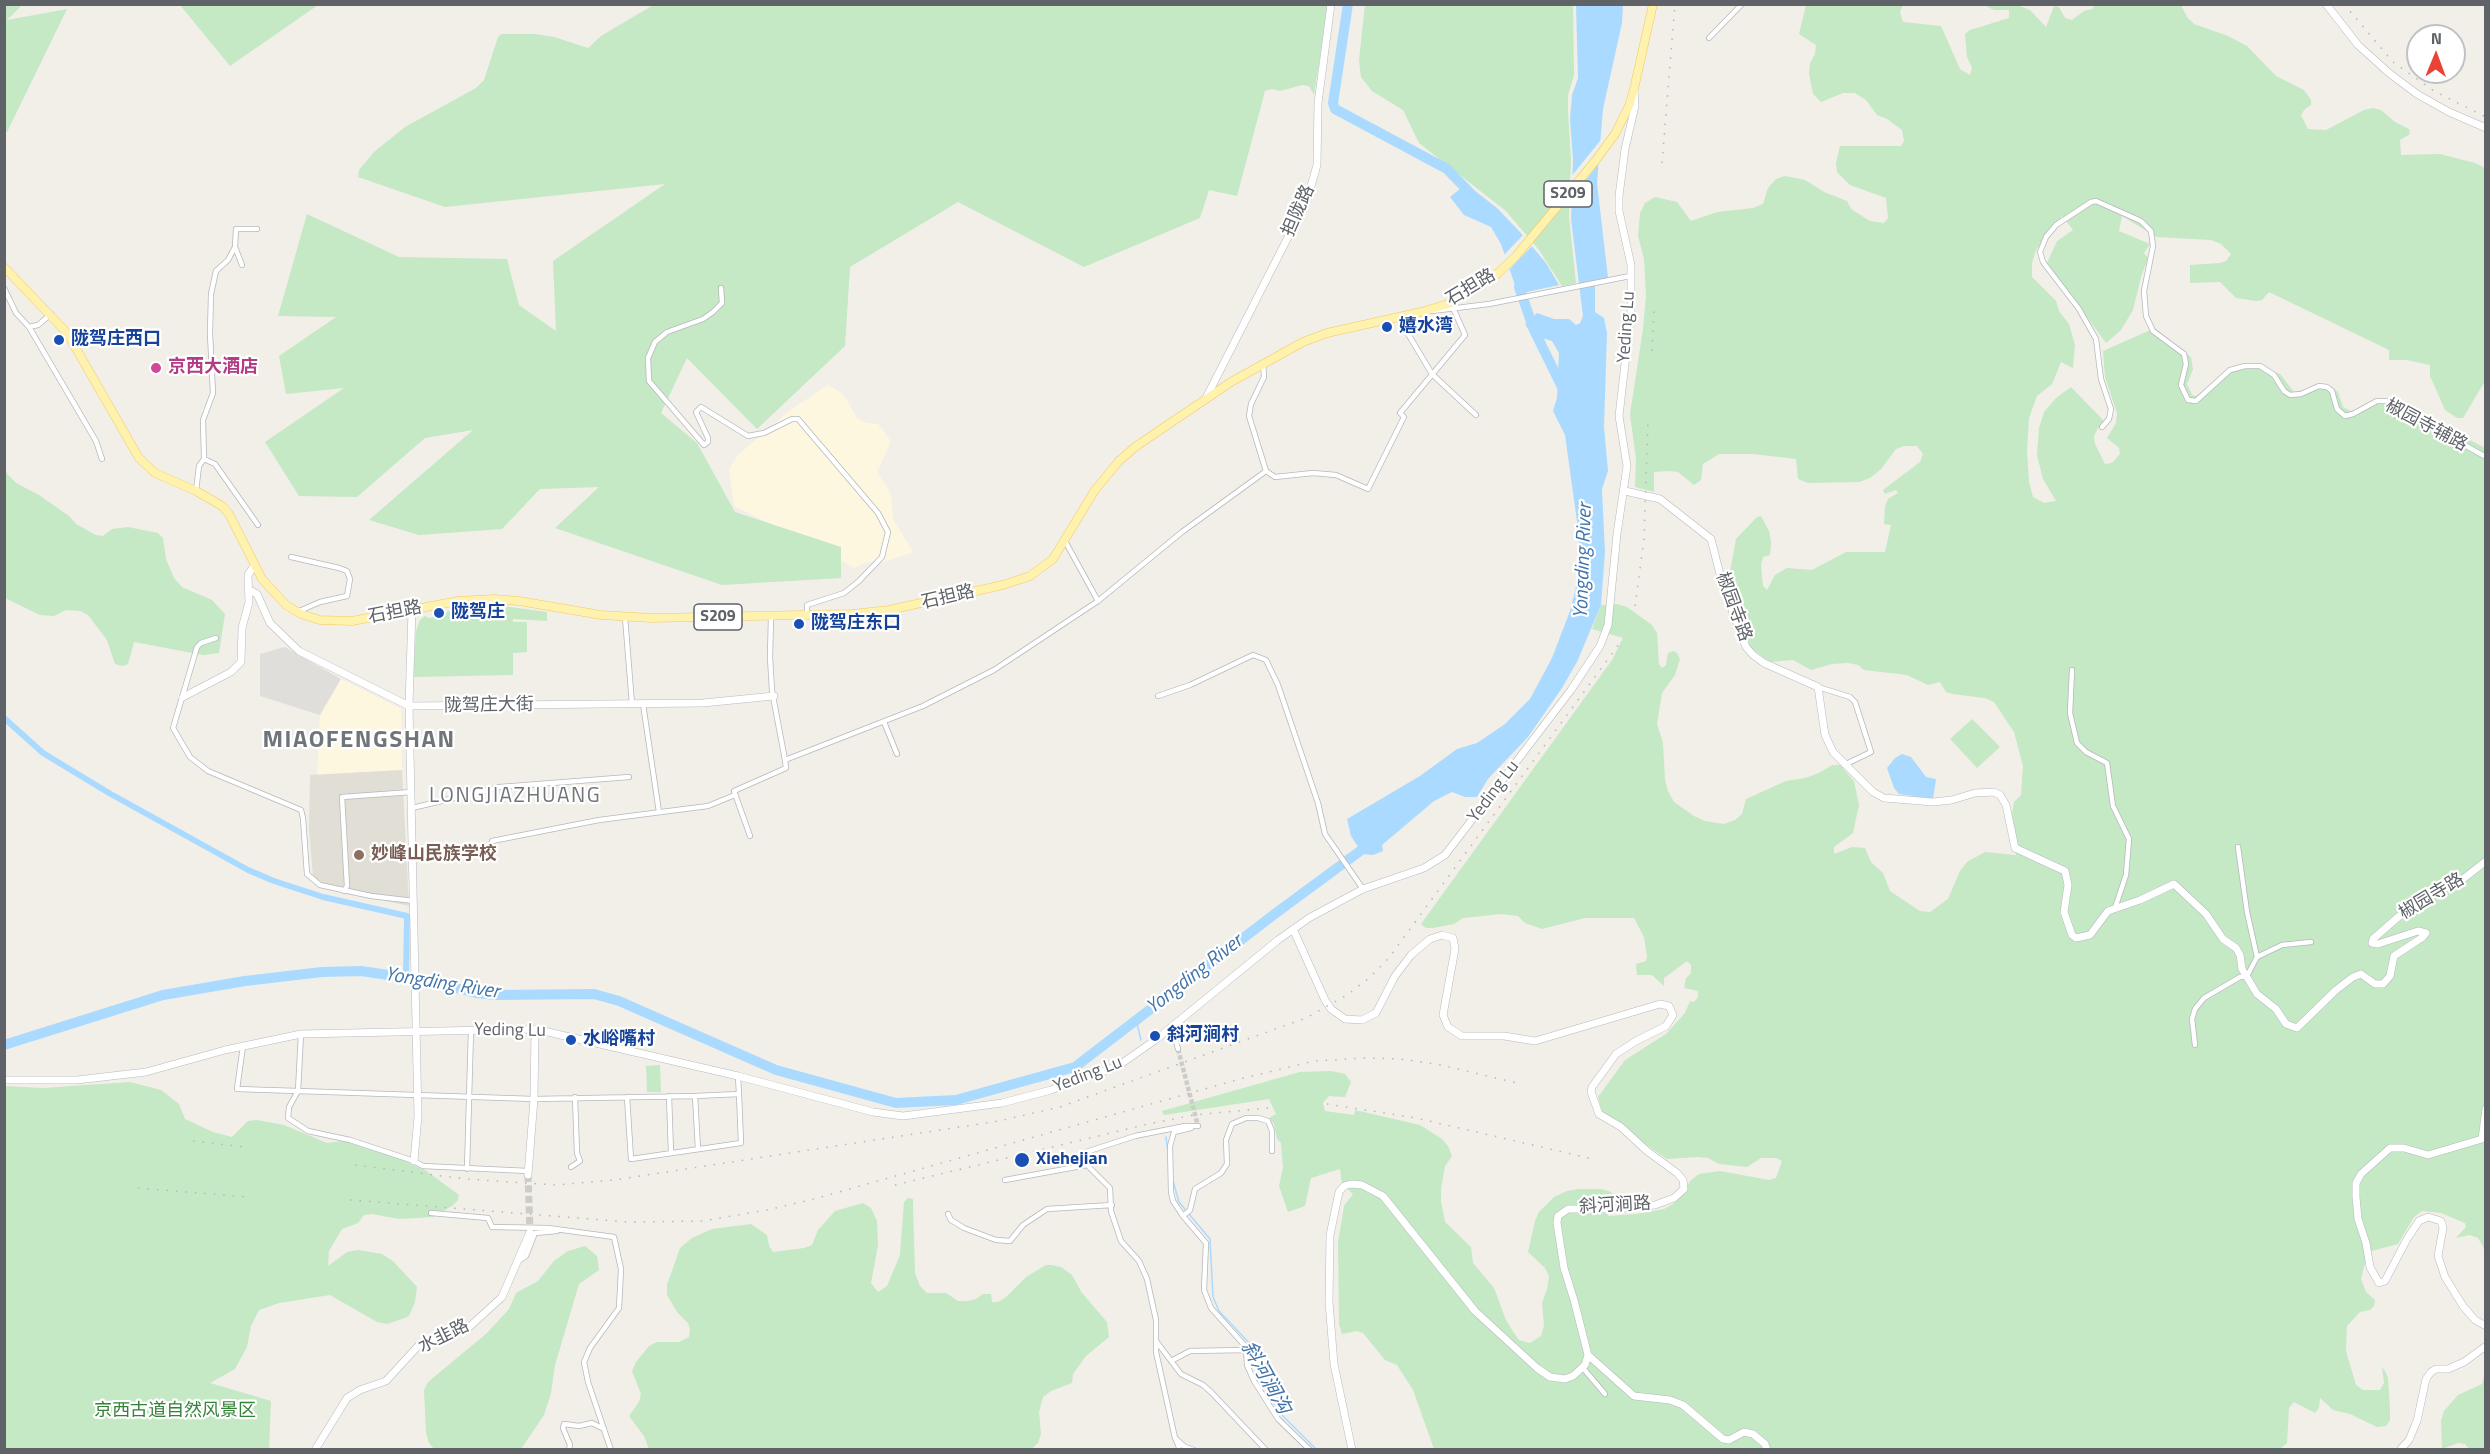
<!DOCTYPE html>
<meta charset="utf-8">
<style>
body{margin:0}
#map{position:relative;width:2490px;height:1454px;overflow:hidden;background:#f1efe8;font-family:"Titillium Web",sans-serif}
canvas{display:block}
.frame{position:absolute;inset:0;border:6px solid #5f6368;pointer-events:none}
.north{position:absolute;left:2406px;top:24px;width:60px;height:60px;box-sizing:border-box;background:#fff;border:2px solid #bfc1c3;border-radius:50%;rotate:1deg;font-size:16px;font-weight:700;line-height:24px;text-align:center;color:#5f6368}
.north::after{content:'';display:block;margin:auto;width:21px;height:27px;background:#ea4335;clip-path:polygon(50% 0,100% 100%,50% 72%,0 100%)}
</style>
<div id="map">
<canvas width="2490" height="1454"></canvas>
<div class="frame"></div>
<div class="north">N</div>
</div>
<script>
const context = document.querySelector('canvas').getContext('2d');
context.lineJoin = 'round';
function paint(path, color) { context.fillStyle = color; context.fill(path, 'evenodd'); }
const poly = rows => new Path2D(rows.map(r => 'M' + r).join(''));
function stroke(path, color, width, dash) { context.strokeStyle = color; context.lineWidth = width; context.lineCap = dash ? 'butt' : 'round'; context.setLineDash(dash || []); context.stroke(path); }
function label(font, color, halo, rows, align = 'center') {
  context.font = font + ' "Titillium Web","Noto Sans SC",sans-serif'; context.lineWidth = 4.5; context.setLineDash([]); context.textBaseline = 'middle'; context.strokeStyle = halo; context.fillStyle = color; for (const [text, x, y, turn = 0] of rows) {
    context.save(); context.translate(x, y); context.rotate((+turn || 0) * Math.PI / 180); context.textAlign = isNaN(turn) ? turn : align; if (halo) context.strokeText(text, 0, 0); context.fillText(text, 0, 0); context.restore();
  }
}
paint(poly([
 [828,385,843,394,857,418,866,423,878,424,890,440,889,446,877,472,891,494,893,519,913,552,884,562,866,562,854,568,824,550,734,506,729,469,738,455,792,409],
 [341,679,401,709,402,770,317,775,320,715]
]), '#fef7e0');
paint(poly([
 [285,647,341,679,320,715,260,696,260,654]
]), '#e0deda');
paint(poly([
 [402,770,409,906,332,889,313,876,309,829,310,775]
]), '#e1ded6');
paint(poly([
 [5,4,22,5,7,20,67,9,7,132,4,132],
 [655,4,1328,5,1314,95,1309,86,1302,85,1280,91,1272,89,1265,91,1237,196,1209,190,1200,218,1084,267,958,202,850,267,845,346,757,429,687,358,661,413,697,443,735,512,841,547,841,578,722,585,555,528,599,487,540,489,502,529,419,535,369,520,473,430,425,438,357,497,299,496,265,442,344,388,286,394,279,356,336,317,278,316,307,214,399,257,507,259,519,305,556,331,553,261,665,184,445,207,358,177,359,170,374,152,405,127,476,88,484,80,498,37,501,34,535,34,554,37,588,48,601,36],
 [180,5,318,5,230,66],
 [1365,5,1573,5,1574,75,1568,95,1568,112,1571,159,1569,217,1576,283,1562,286,1539,250,1506,211,1419,143,1403,110,1372,91,1361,77,1359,60],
 [1806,5,1903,5,1900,12,1903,22,1941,26,1960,69,1970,75,1972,68,1967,57,1965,34,1970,30,2009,18,2009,10,1994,10,1984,5,2017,5,2030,10,2046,27,2054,6,2059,7,2065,18,2072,20,2084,11,2092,9,2095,5,2181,5,2187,17,2194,24,2228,36,2247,46,2276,76,2304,90,2311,100,2311,105,2304,110,2301,115,2308,129,2326,130,2364,110,2373,108,2381,110,2395,122,2409,129,2410,134,2400,140,2401,155,2440,154,2475,163,2485,168,2485,381,2463,418,2457,418,2445,410,2430,376,2430,365,2407,360,2389,360,2389,350,2269,292,2262,300,2256,301,2236,298,2220,282,2190,283,2190,265,2220,263,2226,261,2231,254,2221,244,2211,240,2157,237,2122,216,2119,231,2150,244,2144,253,2148,258,2141,277,2133,310,2121,330,2106,343,2047,263,2057,241,2073,230,2062,216,2036,250,2032,263,2032,277,2056,301,2059,311,2069,324,2075,345,2073,368,2061,362,2052,384,2037,396,2029,418,2027,450,2029,482,2033,497,2044,503,2056,501,2043,479,2037,455,2039,428,2044,412,2056,398,2071,387,2106,423,2098,428,2094,436,2095,444,2105,464,2112,463,2120,454,2119,448,2107,438,2116,423,2117,413,2105,377,2103,351,2155,328,2191,357,2193,369,2187,384,2192,395,2196,396,2220,377,2239,368,2264,368,2280,374,2294,392,2328,386,2332,387,2338,392,2343,407,2351,411,2389,400,2397,402,2485,448,2485,1250,2478,1238,2470,1235,2456,1238,2466,1227,2465,1223,2441,1213,2422,1211,2414,1217,2398,1244,2368,1252,2361,1279,2366,1292,2375,1300,2374,1306,2370,1310,2360,1312,2347,1326,2346,1351,2356,1385,2363,1390,2380,1390,2384,1383,2382,1367,2385,1371,2388,1378,2390,1408,2390,1420,2386,1426,2377,1427,2350,1414,2333,1410,2320,1398,2319,1408,2315,1413,2294,1402,2289,1408,2287,1443,2280,1449,1434,1449,1413,1390,1397,1365,1385,1360,1363,1333,1357,1331,1342,1334,1339,1324,1338,1243,1344,1206,1353,1194,1342,1184,1340,1169,1311,1178,1305,1206,1288,1212,1279,1186,1283,1168,1281,1143,1277,1139,1274,1124,1269,1118,1276,1114,1269,1099,1164,1115,1162,1111,1300,1072,1331,1071,1345,1074,1351,1082,1345,1097,1329,1096,1323,1103,1325,1111,1354,1115,1355,1110,1420,1125,1442,1139,1448,1146,1452,1156,1445,1166,1441,1189,1441,1201,1445,1222,1471,1247,1473,1263,1494,1288,1506,1320,1514,1333,1519,1340,1530,1343,1541,1336,1544,1326,1542,1303,1547,1289,1549,1276,1545,1268,1528,1252,1535,1221,1539,1212,1554,1197,1567,1191,1579,1189,1601,1189,1611,1192,1616,1201,1611,1205,1608,1216,1636,1214,1664,1209,1673,1204,1684,1193,1690,1181,1699,1174,1720,1171,1769,1180,1776,1178,1782,1161,1776,1158,1761,1158,1747,1167,1719,1164,1708,1158,1698,1157,1667,1159,1642,1142,1622,1123,1605,1116,1602,1112,1598,1097,1625,1060,1666,1034,1685,1013,1690,1001,1694,1002,1698,997,1698,991,1684,988,1686,978,1691,973,1691,965,1687,961,1664,978,1664,986,1652,975,1637,975,1636,964,1646,961,1647,956,1644,937,1634,918,1585,918,1542,929,1525,923,1518,916,1501,914,1463,918,1454,924,1433,928,1426,928,1421,924,1612,660,1623,638,1592,629,1601,605,1617,604,1627,607,1652,625,1657,633,1659,664,1662,668,1666,665,1668,653,1673,651,1677,653,1680,659,1675,675,1662,693,1657,724,1663,743,1665,780,1668,791,1674,802,1694,816,1705,821,1724,824,1735,820,1742,814,1746,799,1786,781,1805,778,1819,773,1832,765,1840,765,1854,781,1859,805,1853,833,1834,847,1834,854,1852,847,1865,848,1871,862,1883,873,1890,891,1920,911,1930,912,1948,899,1960,871,1967,862,1985,852,2016,855,2012,813,2014,802,2021,795,2023,766,2014,732,1994,702,1985,698,1952,694,1946,692,1940,682,1928,685,1907,675,1864,670,1858,665,1848,663,1832,664,1811,670,1793,660,1770,662,1750,647,1727,588,1736,539,1757,517,1761,516,1769,531,1771,542,1770,555,1763,557,1761,565,1763,586,1767,590,1775,575,1787,568,1812,570,1846,552,1885,552,1891,525,1884,524,1885,507,1888,499,1898,493,1896,490,1885,494,1883,490,1920,462,1923,454,1917,446,1904,446,1896,449,1881,469,1870,478,1859,482,1808,483,1798,479,1796,459,1753,454,1719,454,1703,464,1701,480,1694,485,1678,472,1669,471,1654,472,1654,492,1635,487,1636,459,1630,414,1643,329,1646,296,1644,259,1638,236,1640,213,1645,203,1655,197,1677,202,1691,221,1717,212,1753,208,1763,204,1768,188,1776,179,1785,176,1805,180,1824,192,1847,201,1851,209,1870,221,1884,223,1888,218,1886,198,1850,185,1837,172,1836,163,1840,146,1901,146,1904,141,1902,130,1887,119,1877,115,1866,100,1855,93,1843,93,1821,102,1813,94,1809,74,1810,63,1815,54,1816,45,1799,34],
 [4,467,8,475,16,483,39,495,69,516,76,524,96,535,103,536,112,529,128,527,158,533,163,538,166,559,174,578,182,587,212,600,225,614,219,653,203,655,134,642,128,664,122,666,115,664,107,640,88,615,80,611,66,610,54,616,40,615,5,598],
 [495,605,547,612,547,621,513,619,513,622,527,622,527,652,513,653,513,675,413,677,416,631,420,620,425,616,429,618,444,616,448,611,471,606],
 [1972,719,2000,747,1977,768,1950,739],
 [660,1065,661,1092,647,1092,646,1066],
 [130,1082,161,1090,179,1104,185,1119,213,1132,232,1137,248,1121,257,1120,284,1125,327,1143,344,1141,401,1159,425,1170,459,1195,458,1200,452,1206,433,1217,399,1219,372,1214,364,1215,358,1223,342,1229,329,1251,328,1266,347,1252,358,1250,382,1254,393,1261,417,1287,415,1302,409,1316,405,1318,387,1324,377,1322,330,1295,279,1303,259,1310,251,1326,247,1347,235,1369,210,1383,271,1401,269,1449,5,1450,5,1086,43,1088],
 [908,1198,913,1199,913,1207,915,1273,920,1286,927,1293,946,1293,958,1301,968,1301,976,1299,983,1294,991,1294,992,1302,998,1302,1005,1298,1026,1277,1046,1265,1051,1265,1061,1267,1072,1275,1082,1293,1107,1322,1109,1337,1086,1356,1073,1374,1072,1383,1051,1391,1043,1397,1039,1412,1041,1434,1038,1443,1030,1450,649,1449,644,1436,629,1416,639,1402,641,1394,632,1371,636,1362,649,1346,657,1342,679,1342,689,1337,690,1329,688,1323,677,1312,667,1295,667,1285,680,1248,692,1238,712,1229,751,1224,767,1235,769,1246,773,1252,804,1248,812,1245,818,1230,835,1211,863,1203,871,1208,877,1221,878,1245,871,1283,878,1292,887,1286,900,1255,904,1202],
 [585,1246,597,1256,599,1270,579,1284,555,1365,551,1393,544,1415,521,1449,434,1449,429,1443,426,1433,424,1390,428,1382,487,1333,509,1309,516,1293,538,1281,554,1261,568,1251],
 [2485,1372,2485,1449,2469,1449,2465,1444,2458,1443,2442,1449,2441,1421,2444,1411,2458,1395,2482,1384]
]), '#c5e8c5');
paint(poly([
 [1576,5,1623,5,1622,23,1603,109,1597,183,1608,278,1595,281,1595,312,1604,318,1607,333,1604,427,1608,471,1602,489,1605,552,1601,605,1577,662,1562,688,1528,737,1488,779,1477,797,1465,797,1452,792,1434,801,1382,845,1383,851,1373,855,1363,854,1351,836,1347,819,1420,776,1457,749,1477,743,1505,724,1530,699,1552,658,1570,611,1579,575,1579,536,1565,435,1553,411,1557,398,1559,353,1552,341,1532,335,1525,324,1537,313,1554,319,1569,319,1576,325,1580,323,1583,316,1571,219,1573,160,1570,119,1572,95,1578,78],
 [1466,184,1497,208,1520,232,1546,263,1559,285,1518,294,1501,244,1491,227,1464,215,1450,197],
 [1902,754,1911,757,1926,777,1936,779,1933,799,1899,794,1894,788,1887,768,1895,758]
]), '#aadaff');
paint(poly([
 [1604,136,1602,160,1569,201,1570,178],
 [1525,233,1534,244,1507,272,1502,257]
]), '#f1efe8');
stroke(poly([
 [1136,1020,1141,1040],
 [1166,1137,1168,1153],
 [1173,1181,1179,1202,1210,1239,1213,1297,1219,1311,1252,1346,1256,1368,1278,1411,1317,1450]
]), '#aadaff', 1.5);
stroke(poly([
 [4,718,43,753,109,793,248,870,274,881,323,897,407,916,406,977]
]), '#aadaff', 6);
stroke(poly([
 [1348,4,1333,103,1335,109,1447,169,1472,195],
 [1519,287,1534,330,1564,391],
 [4,1045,163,995,245,981,322,972,361,971,429,981,476,993,496,995,594,994,619,1001,776,1070,896,1103,956,1100,1075,1067,1276,913,1371,843]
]), '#aadaff', 10);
stroke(poly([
 [1178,1049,1198,1126]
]), '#ccccc8', 4.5, [4.5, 2]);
stroke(poly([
 [528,1175,530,1232]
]), '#ccccc8', 7, [7, 3.5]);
const street = poly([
 [1709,38,1742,4],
 [235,247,236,229,257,229],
 [4,288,16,313,29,327,96,441,102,459],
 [721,288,722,303,713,312,703,319,667,332,655,342,648,358,649,381,704,445,708,442,708,438,696,412,701,407,748,436,764,433,792,419,798,419,878,513,888,532,882,557,859,581,844,593,807,605,807,615],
 [1432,311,1489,304,1630,276],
 [1398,317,1432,374,1476,415],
 [29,327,38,325,51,314],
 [1263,363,1264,377,1251,404,1249,416,1266,471,1275,477,1313,473,1336,475,1368,489,1404,417,1400,413,1465,335,1454,310],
 [2102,427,2109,419,2111,409,2101,379,2096,339,2079,309,2043,262,2040,252,2046,237,2056,225,2091,202,2096,201,2141,221,2151,231,2153,246,2144,291,2146,316,2153,331,2184,354,2186,364,2181,385,2188,400,2196,401,2230,370,2245,366,2260,366,2274,375,2284,391,2290,395,2301,394,2319,386,2327,387,2332,391,2337,409,2345,416,2353,414,2377,401,2386,401,2486,457],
 [204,459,215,464,258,525],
 [196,491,199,466,204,459,203,420,213,393,210,334,211,294,216,271,228,260,235,247,242,265],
 [1065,541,1098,601],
 [291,557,339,568,347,571,350,579,347,596,320,602,297,612],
 [771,616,770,657,772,691,785,760,923,706,994,670,1098,601,1182,532,1266,471],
 [625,617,632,704],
 [216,638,201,643,197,647,173,728,190,757,208,771,301,810,303,818,307,874,320,885,371,896,414,901],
 [2072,670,2070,713,2077,743,2086,752,2107,763,2113,806,2129,839,2126,875,2115,908],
 [1818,687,1850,697,1855,702,1871,752,1844,765],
 [1158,696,1190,685,1253,655,1266,660,1278,685,1318,803,1325,834,1363,889],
 [643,704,659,812],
 [884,722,897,754],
 [412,808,500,787,629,777],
 [750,836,734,791,786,768,785,760],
 [492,841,599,820,708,806,735,795],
 [2238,847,2247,912,2257,957],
 [344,891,347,886,342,797,412,792],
 [1172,1027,1178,1049],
 [301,1034,298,1091,534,1099,695,1096,739,1094,738,1076],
 [2195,1045,2192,1019,2195,1009,2204,998,2240,977,2247,976,2257,957,2282,945,2311,942],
 [243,1046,237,1089,298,1091,289,1107,288,1118,308,1131,350,1140,414,1161,423,1166,528,1171],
 [669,1096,671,1153],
 [695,1096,698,1149],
 [627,1097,631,1159,741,1143,739,1094],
 [1272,1151,1272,1131,1268,1121,1258,1118,1246,1118,1232,1124,1226,1140,1227,1164,1221,1173,1195,1189,1190,1210,1183,1216,1206,1243,1204,1290,1211,1308,1246,1347,1247,1365,1254,1381,1278,1419,1310,1450],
 [571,1167,580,1161,577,1153,575,1097],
 [467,1169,471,1030],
 [1005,1180,1087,1165],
 [431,1213,488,1218,492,1227,548,1228,614,1237,621,1269,619,1308,590,1348,584,1362,588,1382,611,1450],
 [948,1214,951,1220,964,1228,996,1240,1010,1241,1023,1225,1047,1209,1112,1205],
 [1183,1216,1173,1201,1171,1192,1170,1146,1174,1132,1191,1128],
 [518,1261,526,1256,535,1233,557,1231],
 [1156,1341,1181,1374,1203,1385,1211,1392,1266,1450],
 [1171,1361,1190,1351,1246,1350],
 [1583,1368,1605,1394],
 [1176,1440,1180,1450],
 [569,1450,570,1445,563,1428,564,1424,579,1426,592,1423,604,1429],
 [1194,1450,1185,1447,1175,1438,1156,1352,1156,1320,1147,1279,1139,1261,1121,1241,1111,1211,1110,1188,1085,1163,1086,1152,1135,1136,1185,1126,1198,1126]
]);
const secondary = poly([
 [2326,4,2358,45,2389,73,2417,94,2449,112,2486,128],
 [1206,398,1307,200,1317,165,1318,103,1331,4],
 [1625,491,1660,499,1711,539,1723,586,1746,647,1753,655,1764,663,1818,687,1825,735,1833,752,1873,792,1884,798,1933,802,1952,800,1975,793,1994,792,2000,795,2006,805,2015,848,2065,871,2068,885,2064,912,2072,935,2076,938,2090,935,2108,911,2140,900,2174,884,2206,914,2223,939,2236,948,2240,955,2242,969,2257,994,2276,1009,2286,1024,2297,1028,2336,990,2353,977,2361,974,2375,984,2383,984,2390,976,2394,956,2423,937,2426,933,2418,931,2378,944,2372,943,2373,939,2412,905,2463,879,2486,861],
 [248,589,257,594,270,623,299,651,409,706,703,703,774,696],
 [412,609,409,706,418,1116,414,1161],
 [183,697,231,672,241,662,242,628,249,602,248,575,254,566],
 [1293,929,1325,1000,1331,1009,1345,1019,1362,1020,1376,1013,1395,976,1411,955,1430,939,1442,935,1453,938,1455,949,1443,1015,1448,1027,1462,1036,1504,1036,1535,1041,1660,1004,1669,1006,1673,1015,1666,1026,1636,1041,1616,1054,1592,1087,1591,1092,1599,1114,1621,1127,1647,1151,1677,1173,1683,1180,1684,1189,1674,1198,1655,1205,1617,1209,1568,1209,1558,1216,1557,1223,1564,1268,1574,1300,1588,1355,1585,1365,1573,1376,1565,1379,1550,1377,1537,1368,1475,1311,1383,1196,1362,1185,1351,1184,1344,1186,1339,1192,1330,1235,1329,1302,1334,1364,1352,1450],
 [4,1080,77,1080,146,1072,225,1050,301,1034,535,1029,738,1076,873,1112,903,1116,1002,1103,1051,1090,1118,1066,1158,1038,1278,940,1309,918,1363,889,1424,868,1445,855,1571,690,1600,646,1608,625,1617,534,1627,466,1619,416,1631,311,1631,265,1619,211,1619,196,1625,149,1635,106,1634,90],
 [2486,1109,2482,1139,2428,1155,2404,1148,2390,1148,2361,1174,2356,1183,2356,1197,2358,1219,2366,1243,2370,1267,2379,1283,2385,1281,2407,1239,2419,1221,2428,1217,2441,1221,2443,1228,2438,1256,2445,1277,2463,1306,2475,1320,2486,1326],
 [528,1175,534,1099,535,1029],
 [1588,1355,1634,1396,1670,1400,1683,1405,1723,1439,1729,1440,1744,1432,1753,1434,1765,1444,1767,1450],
 [315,1450,347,1398,360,1390,386,1381,419,1345,467,1329,502,1297,530,1232],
 [2400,1450,2409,1440,2417,1421,2426,1379,2431,1372,2436,1369,2448,1369,2464,1362,2486,1346]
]);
const primary = poly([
 [4,267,67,333,139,458,155,473,196,491,222,506,229,514,262,579,286,605,301,614,320,620,352,621,458,601,494,599,519,601,601,615,652,618,852,614,889,610,1003,585,1030,576,1053,559,1095,490,1119,461,1135,447,1231,382,1303,342,1327,333,1421,312,1448,304,1496,275,1516,256,1596,160,1615,134,1629,106,1634,89,1653,4]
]);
stroke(street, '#b5b8bc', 6);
stroke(secondary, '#b6babf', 8);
stroke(primary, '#f2c960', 9);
stroke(street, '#fff', 4.5);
stroke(secondary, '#fff', 7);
stroke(primary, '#fff2af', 8);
stroke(poly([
 [2344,4,2393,62,2434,91,2486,117],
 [1662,163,1675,4],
 [1652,351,1654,309],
 [1635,606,1644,539,1648,421],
 [1327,1104,1416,1118,1593,1159],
 [193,1141,244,1147],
 [355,1165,466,1179,556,1185,614,1180,999,1121,1060,1107,1306,1018,1347,995,1369,978,1388,959,1619,644],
 [895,1185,1148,1124,1194,1115,1268,1108],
 [138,1188,247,1197],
 [350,1200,629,1222,702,1221,767,1210,814,1199,1240,1079,1314,1061,1364,1058,1400,1059,1441,1065,1517,1083]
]), '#b6b7b8', 1.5, [1.5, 8]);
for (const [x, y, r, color] of [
 [1387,327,6,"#1a4fb4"],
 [59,340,6,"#1a4fb4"],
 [156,368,6,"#d1479c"],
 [439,613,6,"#1a4fb4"],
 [799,624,6,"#1a4fb4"],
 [359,855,6,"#8d6e63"],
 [1155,1036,6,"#1a4fb4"],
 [571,1040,6,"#1a4fb4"],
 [1022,1160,8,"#1a4fb4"]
]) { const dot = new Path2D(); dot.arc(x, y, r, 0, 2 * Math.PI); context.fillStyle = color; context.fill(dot); stroke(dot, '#fff', 2); }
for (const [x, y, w] of [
 [1568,194,48],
 [718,617,48]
]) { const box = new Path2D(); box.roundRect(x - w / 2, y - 13, w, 26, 4.5); context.fillStyle = '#fff'; context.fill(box); stroke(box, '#5f6368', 1.5); }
label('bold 16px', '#5f6368', null, [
 ["S209",1568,194],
 ["S209",718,617]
]);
label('18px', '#5f6368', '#fff', [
 ["担陇路",1299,211,-66],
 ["石担路",1471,288,-31],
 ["Yeding Lu",1627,327,-86],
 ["椒园寺辅路",2426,426,28],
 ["石担路",948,598,-13],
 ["椒园寺路",1733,607,70],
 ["石担路",395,613,-11],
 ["陇驾庄大街",489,706,-1],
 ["Yeding Lu",1494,792,-53],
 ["椒园寺路",2432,897,-31],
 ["Yeding Lu",510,1031,1],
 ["Yeding Lu",1088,1075,-21],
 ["斜河涧路",1615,1206,-3],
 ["水韭路",444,1337,-26]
]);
label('bold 18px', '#164399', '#fff', [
 ["嬉水湾",1399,327],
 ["陇驾庄西口",71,340],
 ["陇驾庄",451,613],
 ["陇驾庄东口",811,624],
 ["斜河涧村",1167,1036],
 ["水峪嘴村",583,1040],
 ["Xiehejian",1036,1160]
], 'left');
label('bold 18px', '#b23c85', '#fff', [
 ["京西大酒店",168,368]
], 'left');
label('bold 18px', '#785e54', '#fff', [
 ["妙峰山民族学校",371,855]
], 'left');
label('18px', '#348238', '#fff', [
 ["京西古道自然风景区",175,1412]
]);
label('italic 20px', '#4174aa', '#fff', [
 ["Yongding River",1584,561,-88],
 ["Yongding River",1195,975,-38],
 ["Yongding River",442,984,9],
 ["斜河涧沟",1265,1378,61]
]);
context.letterSpacing = '1.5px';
label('21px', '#70757a', '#fff', [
 ["LONGJIAZHUANG",515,797]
]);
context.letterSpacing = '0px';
context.letterSpacing = '1.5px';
label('bold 24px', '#70757a', '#fff', [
 ["MIAOFENGSHAN",359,741]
]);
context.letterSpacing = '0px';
</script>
